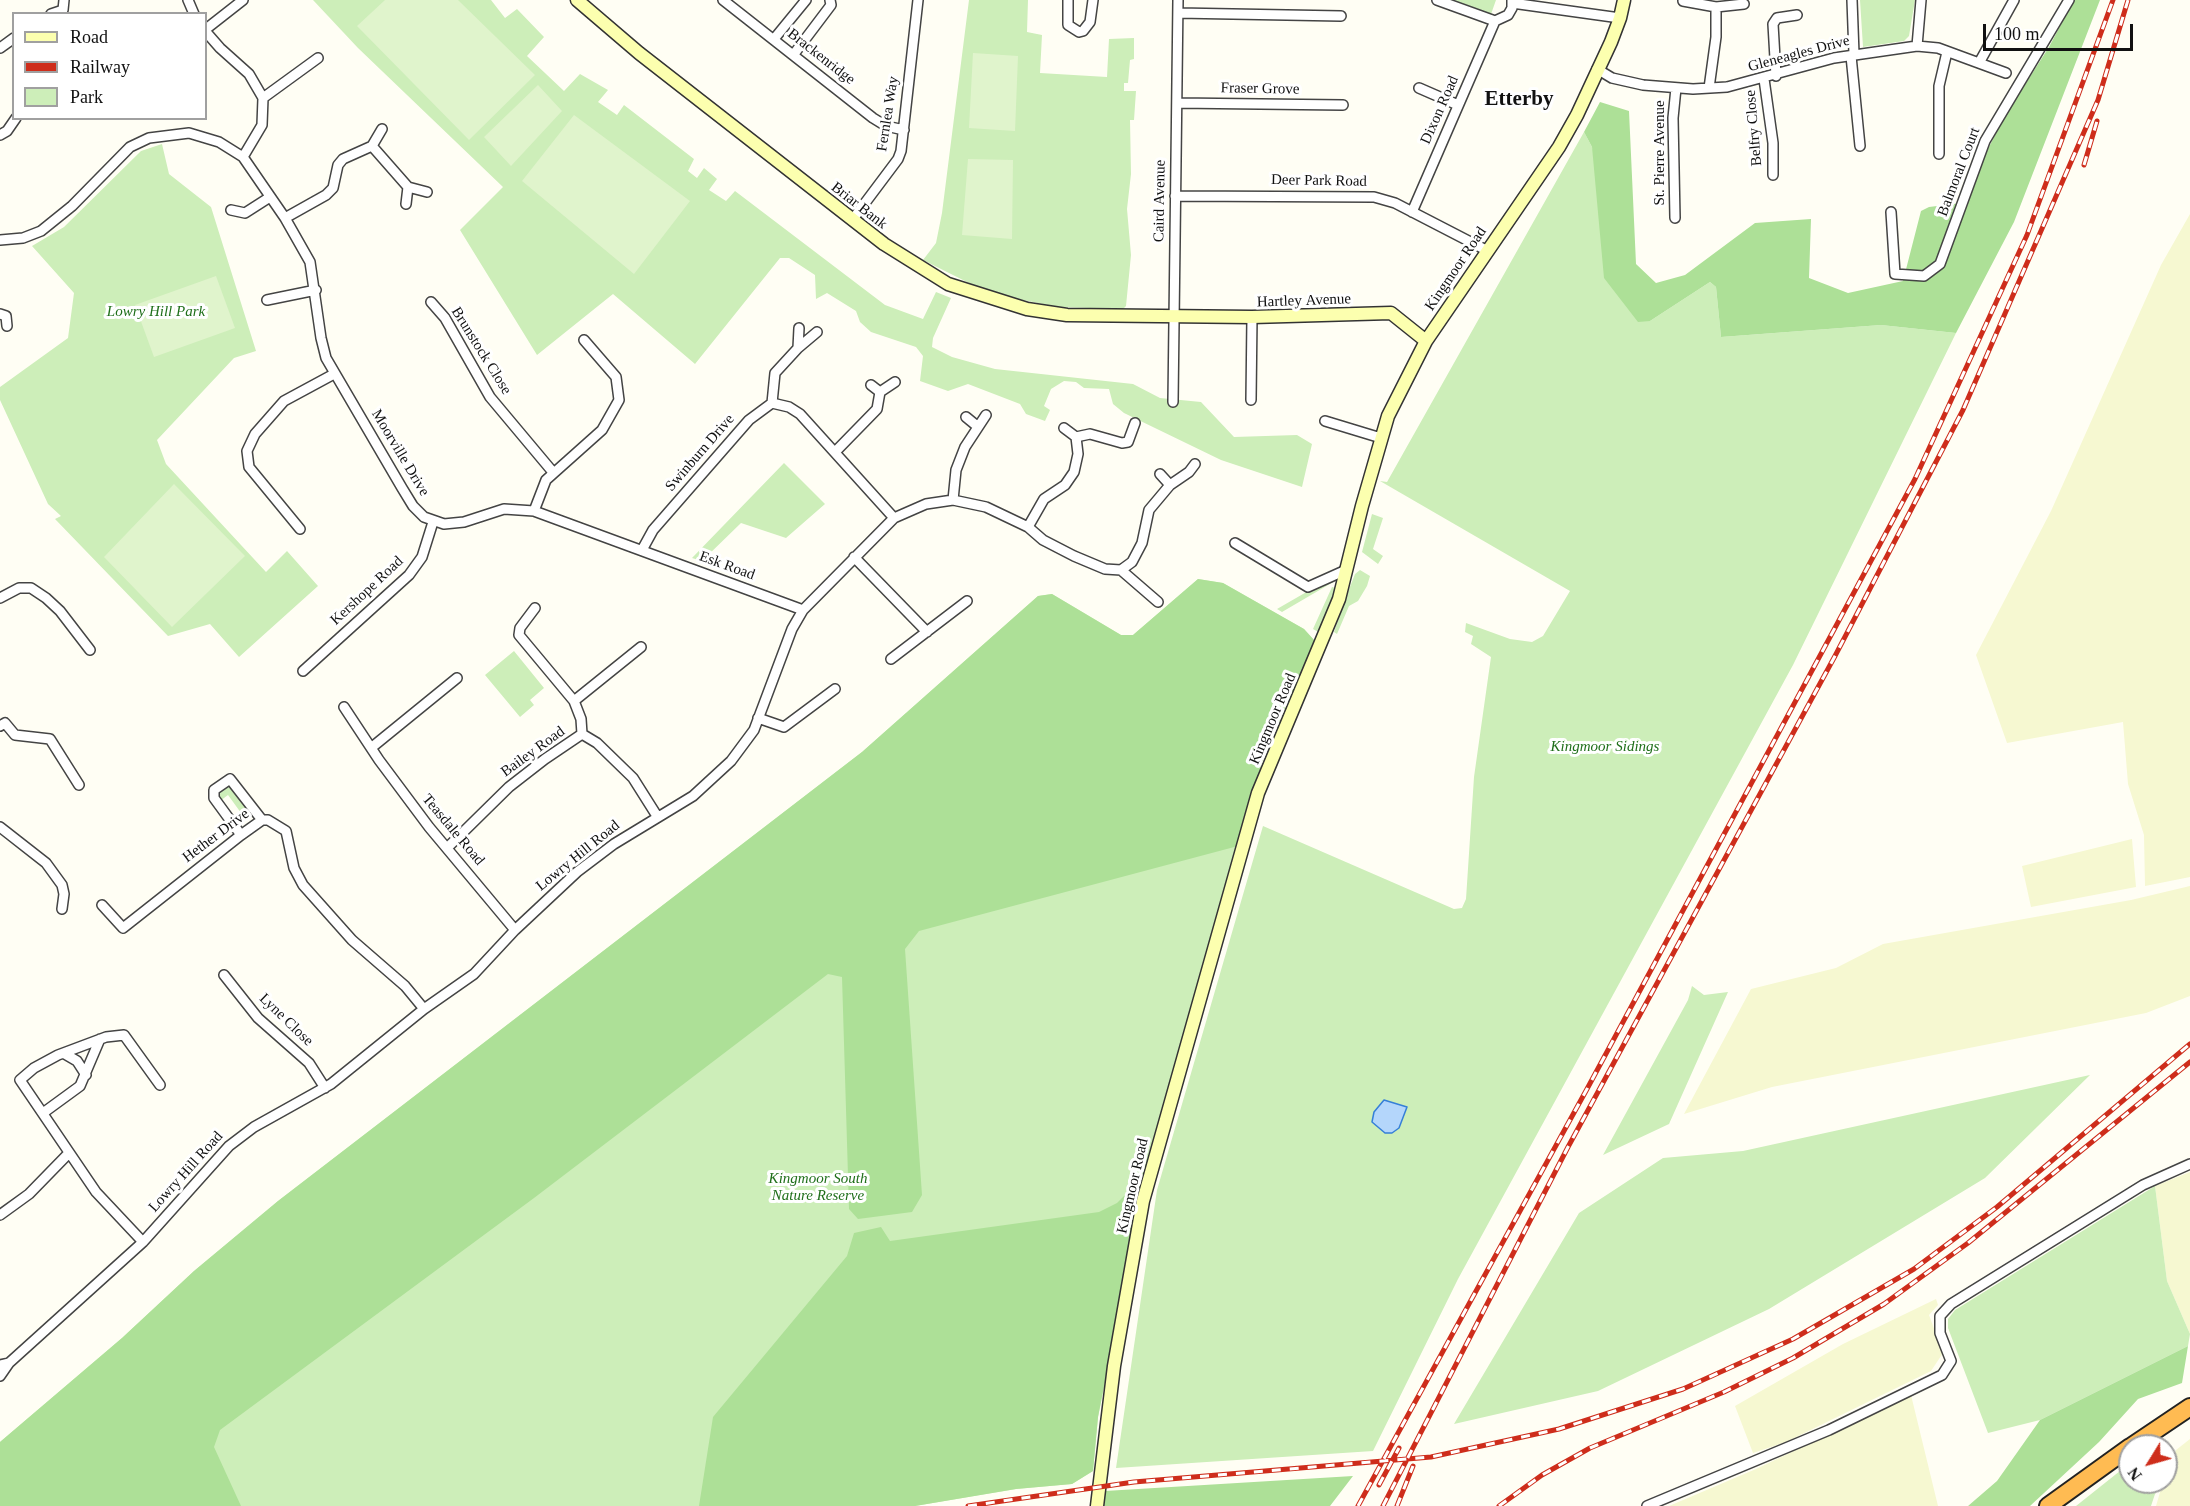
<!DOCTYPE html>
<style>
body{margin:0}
#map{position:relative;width:2190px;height:1506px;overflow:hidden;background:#fffef4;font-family:Georgia,serif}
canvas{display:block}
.legend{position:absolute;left:12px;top:12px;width:195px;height:108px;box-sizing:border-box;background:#fff;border:2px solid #a0a0a0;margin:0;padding:8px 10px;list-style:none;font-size:18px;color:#111}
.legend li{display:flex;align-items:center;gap:12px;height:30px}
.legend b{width:30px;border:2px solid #a0a0a0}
.north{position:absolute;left:2118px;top:1434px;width:60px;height:60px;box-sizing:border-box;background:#fff;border:2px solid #a0a0a0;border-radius:50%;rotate:233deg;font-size:16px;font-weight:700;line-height:24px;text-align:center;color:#111}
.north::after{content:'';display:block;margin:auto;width:21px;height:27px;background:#ce2d1b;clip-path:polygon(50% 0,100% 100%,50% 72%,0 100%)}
.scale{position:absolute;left:1983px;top:24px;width:150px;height:27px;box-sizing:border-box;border:3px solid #111;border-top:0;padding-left:8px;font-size:18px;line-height:21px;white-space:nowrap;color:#111;-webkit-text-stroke:4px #fff;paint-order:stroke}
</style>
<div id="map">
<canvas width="2190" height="1506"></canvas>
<ul class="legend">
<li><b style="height:8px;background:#fcffaf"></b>Road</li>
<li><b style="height:8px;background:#ce2d1b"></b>Railway</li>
<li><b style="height:16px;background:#cdeeb9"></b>Park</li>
</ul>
<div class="north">N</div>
<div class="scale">100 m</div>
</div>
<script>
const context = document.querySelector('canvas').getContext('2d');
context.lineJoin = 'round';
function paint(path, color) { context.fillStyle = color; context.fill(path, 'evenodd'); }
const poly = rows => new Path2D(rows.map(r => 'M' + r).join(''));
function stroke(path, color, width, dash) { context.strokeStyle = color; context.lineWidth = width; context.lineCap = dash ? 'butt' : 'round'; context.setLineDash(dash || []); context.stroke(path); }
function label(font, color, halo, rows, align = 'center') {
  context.font = font + ' Georgia,serif'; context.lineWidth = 6; context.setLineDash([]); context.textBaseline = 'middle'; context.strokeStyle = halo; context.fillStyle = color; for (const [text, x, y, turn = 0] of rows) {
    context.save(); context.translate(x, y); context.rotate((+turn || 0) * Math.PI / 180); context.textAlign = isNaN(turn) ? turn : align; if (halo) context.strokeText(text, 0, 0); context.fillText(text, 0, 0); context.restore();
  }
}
paint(poly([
 [2190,214,2190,877,2145,886,2144,835,2128,784,2123,722,2007,743,1976,655,2051,511,2161,265],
 [2132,839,2136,887,2031,907,2022,866],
 [2190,886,2190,996,2146,1013,1772,1087,1684,1114,1751,989,1836,968,1883,944,2131,900],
 [2190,1172,2190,1334,2167,1281,2155,1186],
 [1936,1299,1938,1305,1929,1315,1943,1353,1931,1371,1786,1442,1753,1453,1735,1406,1843,1344],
 [1911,1395,1938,1506,1669,1506,1756,1469],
 [2190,1439,2190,1506,2156,1506,2163,1482,2166,1482,2166,1472,2176,1450]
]), '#f6f8d1');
paint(poly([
 [313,0,491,0,505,18,517,9,544,37,527,56,564,91,580,74,608,90,598,102,617,115,624,105,694,159,688,171,697,178,704,168,717,179,709,190,726,201,735,191,885,305,923,319,936,292,951,298,933,338,932,347,952,357,995,369,1133,384,1160,398,1201,402,1234,437,1297,435,1312,444,1302,487,1221,460,1124,413,1113,404,1109,389,1084,388,1076,382,1064,381,1051,389,1044,406,1050,410,1045,421,1026,414,1020,404,968,384,948,391,920,381,923,356,916,347,871,332,860,322,856,311,827,293,816,299,815,275,789,258,780,258,695,364,613,294,537,355,460,230,503,187,358,48],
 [969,0,1028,0,1027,32,1042,35,1040,73,1107,77,1109,39,1134,38,1134,59,1130,60,1128,83,1124,83,1124,91,1136,91,1134,120,1130,120,1131,174,1127,209,1131,255,1126,306,1123,309,1058,307,1008,297,973,285,923,260,936,243,942,213],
 [1450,0,1496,0,1490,17],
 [1860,0,1915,0,1909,36,1904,41,1863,47],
 [1584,132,1592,147,1650,321,1710,282,1716,287,1721,337,1881,325,1956,333,1793,665,1458,1279,1373,1451,1116,1468,1157,1190,1263,826,1454,909,1462,908,1466,899,1474,777,1491,657,1471,644,1473,636,1465,632,1466,623,1510,639,1532,642,1543,636,1570,591,1380,481,1387,482],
 [162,144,169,174,211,207,256,351,234,358,157,440,166,464,266,572,287,551,318,586,239,657,210,624,168,636,55,519,61,516,48,504,0,400,0,387,68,338,74,293,32,246,64,227,141,151],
 [784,463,825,504,786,538,741,523,702,561,692,558],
 [1372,514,1383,518,1373,549,1383,556,1378,564,1362,552],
 [1360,570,1370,576,1367,586,1358,601,1349,606,1337,634,1334,632,1346,597,1355,574],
 [1198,579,1223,583,1304,629,1314,640,1262,762,1155,1136,1098,1417,1093,1471,1072,1484,1016,1489,915,1506,0,1506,0,1442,122,1338,194,1271,278,1201,862,752,1038,596,1052,594,1121,635,1133,635],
 [1329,579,1335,581,1282,612,1277,609],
 [1332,587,1336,588,1320,633,1313,629],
 [514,651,544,688,530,700,534,705,520,717,485,675],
 [229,787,235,789,252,812,252,816,242,823,237,823,244,817,228,795,220,801,219,793,222,788],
 [1692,986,1704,995,1728,992,1669,1124,1603,1155,1688,1000],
 [2090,1075,1985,1178,1769,1309,1598,1391,1454,1424,1579,1213,1663,1158,1743,1151],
 [2155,1186,2167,1281,2190,1334,2188,1346,2040,1420,1988,1433,1948,1328,1948,1319,1955,1310],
 [2130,1463,2130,1482,2159,1482,2151,1506,2076,1506]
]), '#cdeeb9');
paint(poly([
 [2074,0,2100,0,2014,222,1956,333,1881,325,1721,337,1716,287,1710,282,1650,321,1638,322,1604,278,1592,147,1584,132,1600,102,1629,111,1636,264,1656,283,1685,275,1755,223,1811,219,1809,278,1848,293,1903,281,1921,211,1929,207,1961,203,2003,119,2049,47],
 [1198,579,1223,583,1304,629,1314,640,1315,649,1280,717,1262,762,1238,846,919,931,905,949,922,1195,912,1212,858,1219,849,1209,842,977,828,974,534,1198,220,1430,214,1447,241,1506,0,1506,0,1442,122,1338,194,1271,278,1201,862,752,1038,596,1052,594,1121,635,1133,635],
 [1145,1175,1098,1417,1093,1471,1072,1484,1016,1489,915,1506,699,1506,713,1417,847,1256,854,1233,881,1227,890,1241,1099,1212,1117,1203],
 [2188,1346,2182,1383,2138,1399,2099,1442,2030,1506,1968,1506,1997,1481,2040,1420],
 [1353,1476,1330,1506,1104,1506,1105,1491]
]), '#ade097');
paint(poly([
 [385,0,458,0,535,75,469,140,357,26],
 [973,53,1018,56,1015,131,969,128],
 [538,85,562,111,511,166,484,137],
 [574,115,690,201,634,274,522,181],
 [968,159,1013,160,1012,239,962,235],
 [216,276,235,328,154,357,135,305],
 [174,484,245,556,172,627,104,557]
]), '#e0f4cc');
const water = poly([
 [1384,1100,1407,1107,1399,1128,1392,1133,1385,1133,1372,1122,1374,1112,1384,1100]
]);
paint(water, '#b4d6fb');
stroke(water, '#357fd8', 1.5);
const street = poly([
 [188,0,194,14],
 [723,0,873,118,886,126,904,130],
 [1068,0,1068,25,1079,32,1083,31,1090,22,1093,0],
 [1437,0,1495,21,1508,15,1512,8,1512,0],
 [1852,0,1854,54],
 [1683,1,1716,7,1744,4],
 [1512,3,1620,18],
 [1178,13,1341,16],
 [51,14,63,10,64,0],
 [206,29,243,0],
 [206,32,220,48,249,74,263,98,262,125,243,157],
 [774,39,806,0],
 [1917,46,1921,0],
 [0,48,14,38],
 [794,54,831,5,830,0],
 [1851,56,1860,146],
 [1979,63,2014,0],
 [1597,69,1612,78,1643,85,1693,89,1727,87,1834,58,1917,46,1938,48,2006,73],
 [1776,76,1773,24,1777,18,1797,15],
 [1764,79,1773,143,1773,175],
 [1419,88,1458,105],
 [1709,88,1716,37,1716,7],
 [263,98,318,58],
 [1177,103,1343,105],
 [0,135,7,131,16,118],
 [372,146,408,187,427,192],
 [1939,154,1939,86,1947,52],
 [1175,196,1374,197,1395,203,1486,250],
 [406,204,408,187],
 [231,210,245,213,270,197],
 [1412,212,1495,21],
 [1891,212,1895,274,1924,276,1940,264,1985,141,2069,0],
 [285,218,326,195,333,188,338,165,343,159,372,146,382,129],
 [1675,218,1673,118,1676,88],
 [853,219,898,159,901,151,918,0],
 [0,240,23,238,41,231,72,206,130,147,149,138,189,133,219,142,243,157,285,218,310,262,321,338,326,358,402,488,413,506,424,517,444,524,464,522,504,509,534,511,803,610],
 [267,300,316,290],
 [431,302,445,318,490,397,552,471],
 [0,314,6,316,7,326],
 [798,348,817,332],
 [880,392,895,382],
 [1251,400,1252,317],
 [1173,402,1178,0],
 [772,403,775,373,798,348,799,328],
 [966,417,977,426],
 [1325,421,1381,438],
 [1064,428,1076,437],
 [836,451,877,409,880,392,871,385],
 [1170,485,1189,472,1195,464],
 [953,500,956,470,965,447,986,415],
 [534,511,546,480,602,430,619,400,616,377,584,340],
 [1028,527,1044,499,1065,485,1074,472,1078,454,1076,437,1090,434,1122,443,1128,442,1135,423],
 [300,529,249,467,247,451,255,434,284,401,334,374],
 [1235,543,1308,587,1346,570],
 [642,550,653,530,749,420,772,403,789,407,800,414,894,518],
 [854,557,927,632],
 [1121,570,1132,562,1142,543,1149,510,1170,485,1160,474],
 [0,598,19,588,31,588,46,598,60,611,90,650],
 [535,608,520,628,519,635,574,701,581,719,582,734],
 [891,659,967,601],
 [303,671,409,575,422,557,433,522],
 [574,701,641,647],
 [344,707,379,760,429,827,515,930],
 [758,718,784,727,835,689],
 [0,726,5,723,15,735,50,739,79,785],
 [371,748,457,678],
 [0,827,46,863,62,885,64,894,62,909],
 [241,835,214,798,214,790,230,779,262,820],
 [448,847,509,787,545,759,582,734,597,743,633,778,657,816],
 [102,905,123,928,241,835,262,820,268,820,286,831,294,868,303,885,352,940,405,986,424,1009],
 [224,975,258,1018,309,1063,325,1088],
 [65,1054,77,1061,86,1075],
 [43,1113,80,1086,100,1039],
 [0,1215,29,1194,69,1153],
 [143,1242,96,1192,20,1080,34,1068,58,1055,106,1037,124,1035,160,1085],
 [0,1365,9,1363,143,1242,229,1146,254,1127,331,1084,424,1009,474,974,515,930,577,872,614,844,693,796,731,761,754,730,792,629,803,610,894,518,926,504,953,500,986,507,1028,527,1043,540,1074,556,1105,569,1121,570,1158,602],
 [0,1376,9,1363],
 [1647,1506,1829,1430,1942,1375,1951,1361,1940,1333,1940,1316,1951,1304,2143,1185,2190,1164]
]);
const secondary = poly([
 [577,0,639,53,884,244,948,284,1027,309,1067,315,1252,317,1391,313,1426,341],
 [1097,1506,1114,1366,1143,1201,1258,793,1339,599,1362,506,1388,416,1426,341,1559,147,1577,115,1611,42,1620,18,1624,0]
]);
const highway = poly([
 [2132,1446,2190,1407],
 [2048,1506,2130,1447]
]);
stroke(street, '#444', 12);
stroke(secondary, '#333', 15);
stroke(highway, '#222', 20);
stroke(street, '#fff', 9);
stroke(secondary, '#fcffaf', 12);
stroke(highway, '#ffbb52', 16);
const rail = poly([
 [2084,165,2097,121],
 [1379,1485,1399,1448],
 [968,1506,1134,1482,1431,1457,1559,1429,1683,1389,1793,1339,1914,1269,1997,1207,2190,1044],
 [1358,1506,1587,1089,1915,479,2027,235,2113,0],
 [1383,1506,1568,1147,1835,656,1963,410,2098,100,2128,0],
 [1397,1506,1413,1466],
 [1499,1506,1542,1475,1590,1448,1724,1392,1793,1358,1884,1304,1968,1243,2190,1062]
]);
stroke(rail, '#ce2d1b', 5);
stroke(rail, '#fff', 3, [9]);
label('15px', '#111', '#fff', [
 ["Gleneagles Drive",1799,54,-15],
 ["Brackenridge",821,57,38],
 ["Fraser Grove",1260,89,1],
 ["Dixon Road",1440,110,-66],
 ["Fernlea Way",888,114,-81],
 ["Belfry Close",1754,128,-95],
 ["St. Pierre Avenue",1660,153,-90],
 ["Balmoral Court",1959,172,-69],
 ["Deer Park Road",1319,181,1],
 ["Caird Avenue",1160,201,-89],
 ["Briar Bank",859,206,38],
 ["Kingmoor Road",1456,269,-56],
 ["Hartley Avenue",1304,301,-2],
 ["Brunstock Close",481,351,58],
 ["Moorville Drive",400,453,59],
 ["Swinburn Drive",700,453,-49],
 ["Esk Road",727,566,20],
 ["Kershope Road",367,591,-43],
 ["Kingmoor Road",1273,719,-67],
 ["Bailey Road",533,752,-36],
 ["Teasdale Road",453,830,50],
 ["Hether Drive",216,836,-37],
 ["Lowry Hill Road",578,856,-39],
 ["Lyne Close",286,1020,44],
 ["Lowry Hill Road",186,1172,-48],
 ["Kingmoor Road",1133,1186,-77]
]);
label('italic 15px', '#1f6f1a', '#fff', [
 ["Lowry Hill Park",156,312],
 ["Kingmoor Sidings",1605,747],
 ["Kingmoor South",818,1179],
 ["Nature Reserve",818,1196]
]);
label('bold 21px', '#111', '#fff', [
 ["Etterby",1519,100]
]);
</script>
